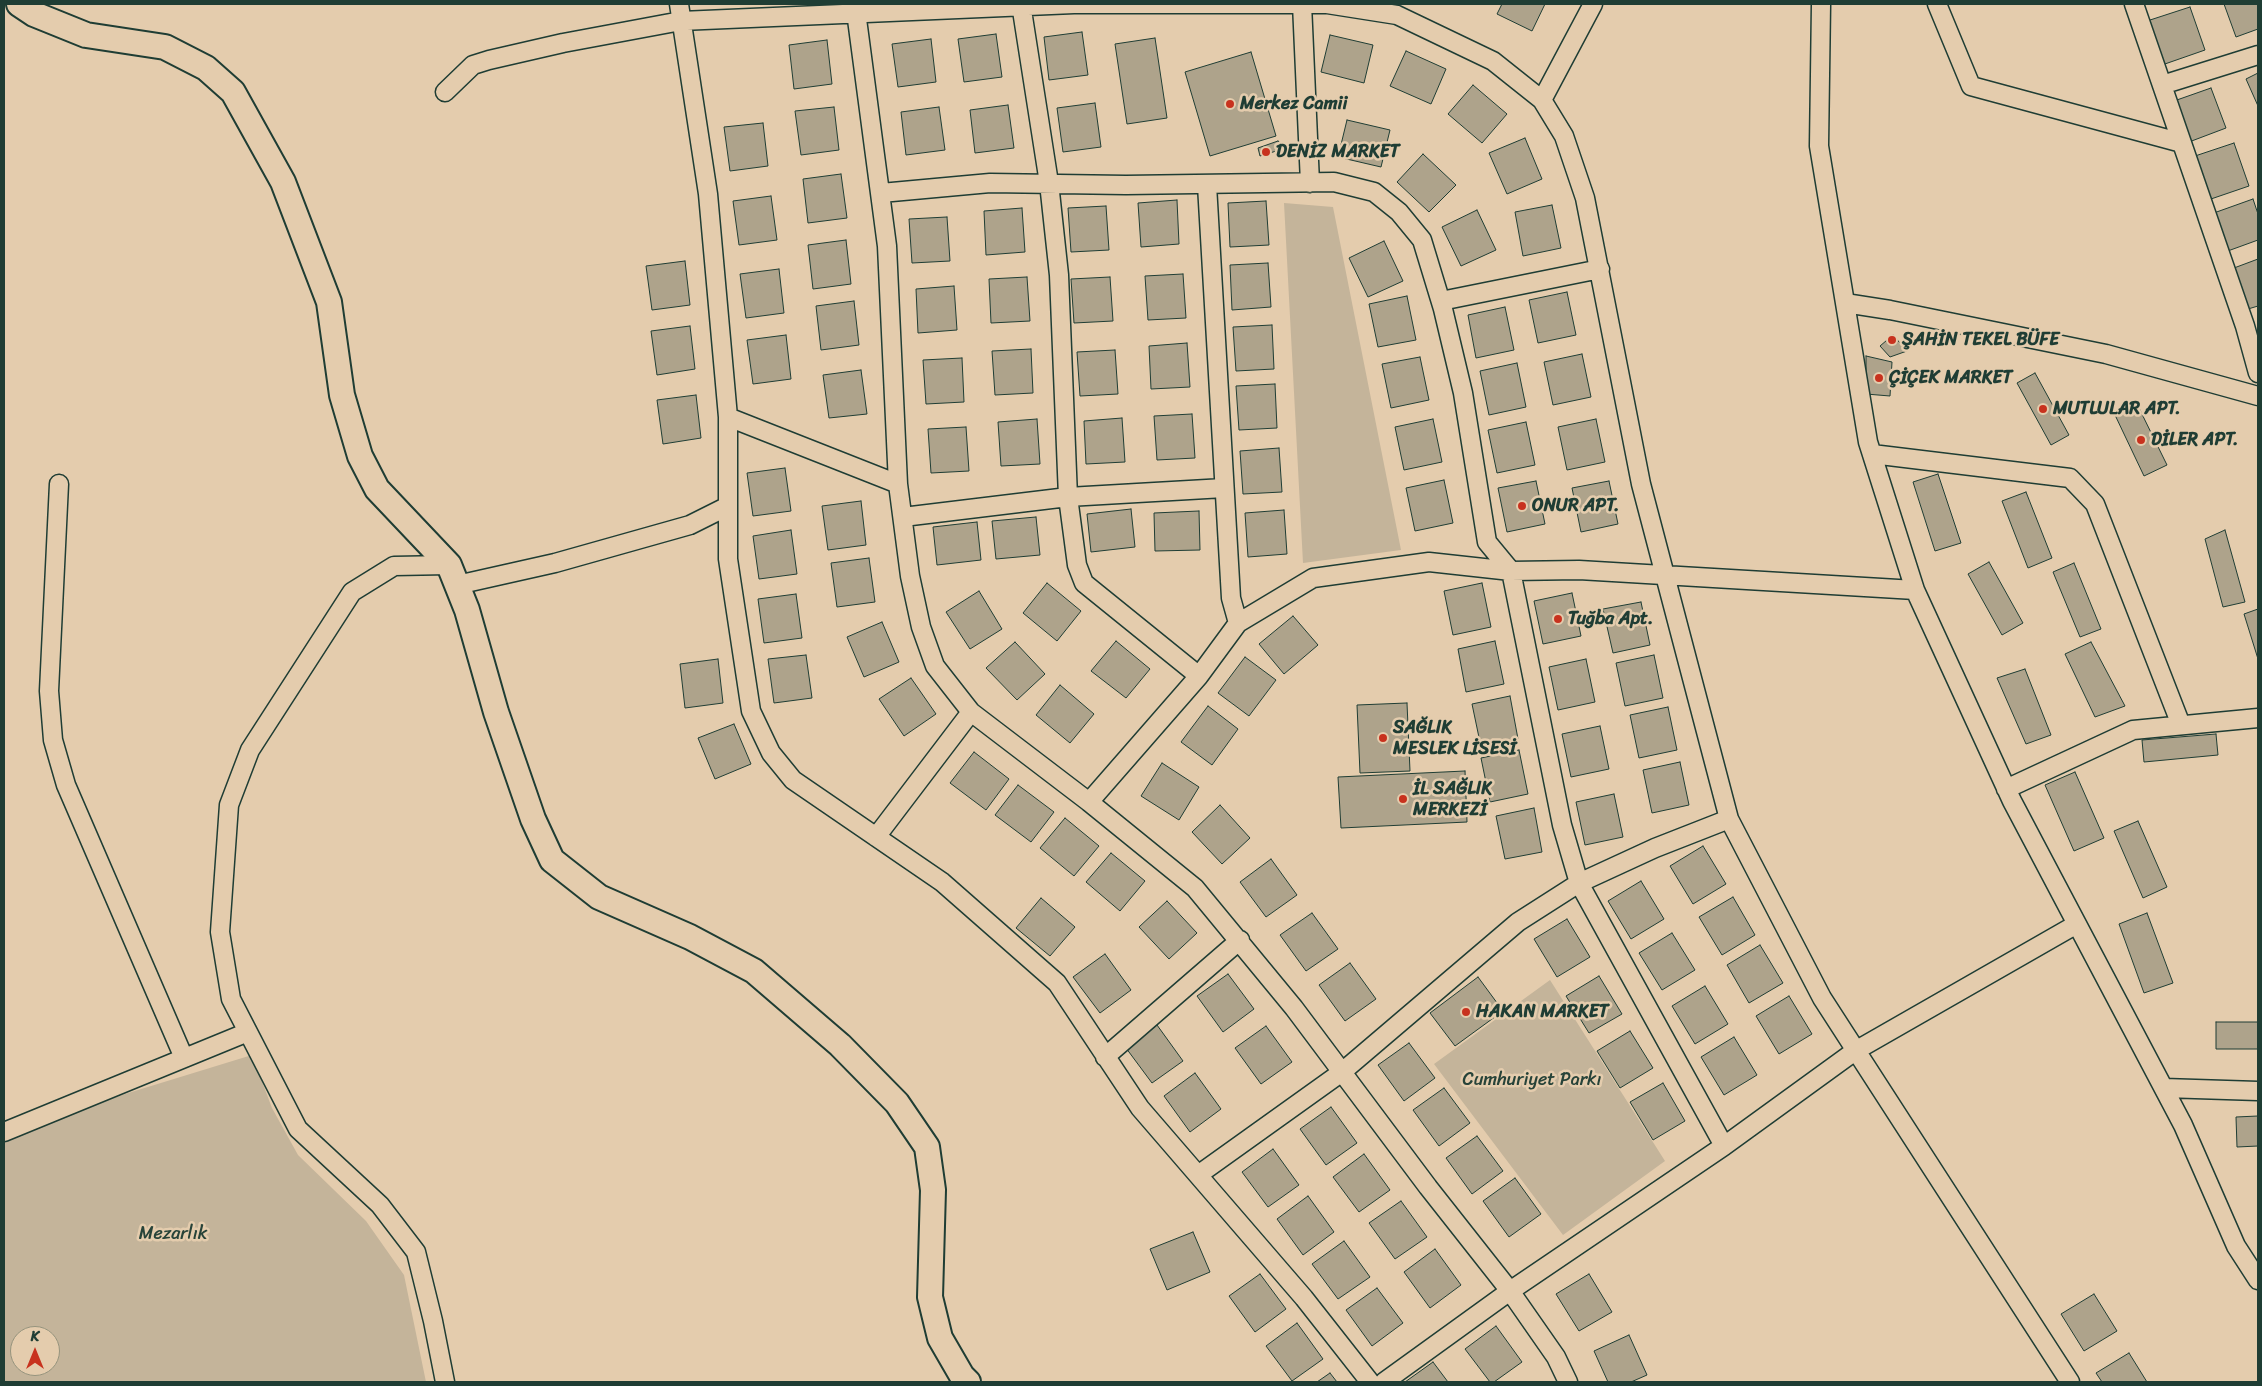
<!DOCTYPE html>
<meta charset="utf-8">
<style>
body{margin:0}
#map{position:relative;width:2262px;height:1386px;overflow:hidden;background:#e4ccad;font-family:Sriracha,sans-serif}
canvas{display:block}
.frame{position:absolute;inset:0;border:5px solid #1f3d34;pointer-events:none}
.north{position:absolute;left:10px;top:1326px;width:50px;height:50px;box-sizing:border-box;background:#e4ccad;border:1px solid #95937d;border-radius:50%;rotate:0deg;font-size:14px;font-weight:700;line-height:20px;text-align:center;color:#1f3d34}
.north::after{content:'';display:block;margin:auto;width:18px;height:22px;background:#c8321e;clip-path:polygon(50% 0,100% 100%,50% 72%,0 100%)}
</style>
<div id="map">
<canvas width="2262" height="1386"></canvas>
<div class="frame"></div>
<div class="north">K</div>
</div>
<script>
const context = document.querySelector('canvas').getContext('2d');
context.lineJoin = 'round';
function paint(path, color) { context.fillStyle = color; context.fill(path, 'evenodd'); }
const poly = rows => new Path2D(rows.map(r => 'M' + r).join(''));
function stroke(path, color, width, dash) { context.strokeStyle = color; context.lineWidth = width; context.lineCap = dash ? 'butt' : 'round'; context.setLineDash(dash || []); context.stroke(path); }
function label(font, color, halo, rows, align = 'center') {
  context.font = font + ' Sriracha,sans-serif'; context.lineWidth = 5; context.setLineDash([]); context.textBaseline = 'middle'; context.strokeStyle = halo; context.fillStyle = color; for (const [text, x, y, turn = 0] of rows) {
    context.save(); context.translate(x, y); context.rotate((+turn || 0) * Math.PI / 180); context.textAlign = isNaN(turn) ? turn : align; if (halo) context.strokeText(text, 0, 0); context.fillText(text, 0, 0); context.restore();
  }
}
paint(poly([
 [1284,203,1333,207,1401,550,1303,563],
 [1550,980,1665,1161,1563,1235,1434,1064],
 [252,1055,272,1108,298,1155,366,1221,404,1275,426,1382,4,1382,4,1138,125,1094],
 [20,1336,50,1336,50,1366,20,1366]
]), '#c4b49a');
const building = poly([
 [1502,4,1545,4,1532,31,1497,14,1502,4],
 [2224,4,2258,4,2258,29,2236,37,2224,4],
 [2190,7,2205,50,2162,65,2147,21,2190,7],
 [1082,32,1088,75,1049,80,1044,37,1082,32],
 [996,34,1002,77,964,82,958,39,996,34],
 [1330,35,1373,45,1364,83,1321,72,1330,35],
 [1155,38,1167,118,1127,124,1115,44,1155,38],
 [931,39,936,82,898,87,892,44,931,39],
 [827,40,832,84,794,89,789,45,827,40],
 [1406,51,1446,69,1431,104,1390,86,1406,51],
 [1251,52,1276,136,1210,156,1185,72,1251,52],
 [2258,73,2258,106,2246,79,2258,73],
 [1473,85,1507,114,1482,143,1448,114,1473,85],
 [2211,88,2226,128,2189,142,2174,101,2211,88],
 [1095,103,1101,147,1063,152,1057,108,1095,103],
 [1008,105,1014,148,975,153,970,110,1008,105],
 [834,107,839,150,801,155,795,111,834,107],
 [939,107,945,150,906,155,901,112,939,107],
 [1347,120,1390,130,1381,167,1338,157,1347,120],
 [763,123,768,166,730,171,724,127,763,123],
 [1525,138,1542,179,1507,194,1489,153,1525,138],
 [1278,141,1286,148,1260,156,1258,148,1278,141],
 [2234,143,2249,186,2208,200,2192,157,2234,143],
 [1423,154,1456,185,1429,212,1397,182,1423,154],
 [841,174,847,218,808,223,803,179,841,174],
 [771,196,777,240,739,245,733,201,771,196],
 [2253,199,2258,214,2258,240,2225,252,2211,214,2253,199],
 [1177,200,1179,244,1141,247,1138,203,1177,200],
 [1266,201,1269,245,1230,247,1228,203,1266,201],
 [1552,205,1561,248,1523,256,1515,212,1552,205],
 [1106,206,1109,250,1071,252,1068,208,1106,206],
 [1022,208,1025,252,986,255,984,211,1022,208],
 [1477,210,1496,250,1461,266,1442,227,1477,210],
 [947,217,950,261,912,263,909,219,947,217],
 [846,240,851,284,813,289,808,245,846,240],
 [1384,241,1403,281,1368,297,1349,258,1384,241],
 [2258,259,2258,306,2248,309,2234,268,2258,259],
 [685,261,690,305,652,310,646,266,685,261],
 [1268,263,1271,307,1232,310,1230,265,1268,263],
 [779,269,784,313,746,318,740,274,779,269],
 [1183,274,1186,318,1148,320,1145,276,1183,274],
 [1027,277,1030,321,991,323,989,279,1027,277],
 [1110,277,1113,321,1074,323,1071,279,1110,277],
 [954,286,957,330,918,333,916,289,954,286],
 [1567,292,1576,335,1538,343,1529,300,1567,292],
 [1407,296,1416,340,1378,347,1369,304,1407,296],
 [854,301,859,345,821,350,816,306,854,301],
 [1505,307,1514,350,1476,358,1468,315,1505,307],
 [1272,325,1274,369,1236,371,1233,327,1272,325],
 [690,326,695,369,657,375,651,331,690,326],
 [786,335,791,379,753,384,747,340,786,335],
 [1893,335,1907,351,1890,357,1880,346,1893,335],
 [1187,343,1190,387,1151,389,1149,346,1187,343],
 [1031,349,1033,393,995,395,992,351,1031,349],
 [1115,350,1118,394,1080,396,1077,352,1115,350],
 [1582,354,1591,397,1553,405,1544,362,1582,354],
 [1866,356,1892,362,1890,396,1866,394,1866,356],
 [1420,357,1429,400,1391,408,1382,364,1420,357],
 [962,358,964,402,926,404,923,360,962,358],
 [1517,363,1526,407,1489,415,1480,371,1517,363],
 [861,370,867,414,829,418,823,375,861,370],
 [2035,373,2069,435,2051,445,2017,383,2035,373],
 [1275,384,1277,428,1239,430,1236,386,1275,384],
 [696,395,701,438,663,444,657,400,696,395],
 [2137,404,2167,465,2144,476,2115,415,2137,404],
 [1192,414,1195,458,1157,460,1154,416,1192,414],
 [1122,418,1125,462,1086,464,1084,421,1122,418],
 [1037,419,1040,464,1001,466,998,422,1037,419],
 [1433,419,1442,462,1404,470,1395,427,1433,419],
 [1596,419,1605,462,1567,470,1558,427,1596,419],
 [1526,422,1535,465,1497,473,1488,430,1526,422],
 [966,427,969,471,931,473,928,429,966,427],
 [1279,448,1282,492,1243,494,1240,451,1279,448],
 [785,468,791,511,753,516,747,473,785,468],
 [1938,474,1961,543,1935,551,1913,482,1938,474],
 [1444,480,1453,523,1415,531,1406,488,1444,480],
 [1536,481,1545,524,1507,532,1498,488,1536,481],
 [1609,481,1618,524,1581,532,1572,488,1609,481],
 [2026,492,2052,558,2028,568,2002,501,2026,492],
 [861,501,866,545,828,550,822,506,861,501],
 [1131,509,1135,547,1091,552,1087,514,1131,509],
 [1284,510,1287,554,1248,557,1245,513,1284,510],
 [1199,511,1200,550,1155,551,1154,513,1199,511],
 [1036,517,1040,555,996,559,992,521,1036,517],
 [977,522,981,560,937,565,933,527,977,522],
 [791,530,797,574,759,579,753,536,791,530],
 [2225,530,2245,602,2223,607,2205,539,2225,530],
 [869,558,875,602,837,607,831,563,869,558],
 [1989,562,2023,623,2002,635,1968,574,1989,562],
 [2074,563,2101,629,2080,637,2053,572,2074,563],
 [1047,583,1081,611,1057,641,1023,613,1047,583],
 [1482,583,1491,627,1453,635,1444,591,1482,583],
 [979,591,1002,629,970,649,946,612,979,591],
 [1572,593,1581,636,1543,644,1534,601,1572,593],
 [796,594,802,638,764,643,758,599,796,594],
 [1641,602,1650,645,1613,653,1603,609,1641,602],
 [2258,609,2258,659,2244,614,2258,609],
 [1293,616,1318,645,1284,674,1259,644,1293,616],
 [882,622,899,662,864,677,847,637,882,622],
 [1116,641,1150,669,1126,698,1091,671,1116,641],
 [1495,641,1504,684,1466,692,1458,649,1495,641],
 [1015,642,1045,674,1017,700,986,668,1015,642],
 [2091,642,2125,706,2095,717,2065,654,2091,642],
 [806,655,812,698,774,703,768,659,806,655],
 [1654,655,1663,698,1625,706,1616,663,1654,655],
 [1245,657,1276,680,1249,716,1218,693,1245,657],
 [718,659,723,703,685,708,680,664,718,659],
 [1586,659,1595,702,1558,710,1549,667,1586,659],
 [2025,669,2051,735,2026,744,1997,678,2025,669],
 [911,678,936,714,904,736,879,699,911,678],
 [1060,685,1094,714,1070,743,1036,715,1060,685],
 [1510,696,1518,739,1481,747,1472,704,1510,696],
 [1407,703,1410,771,1360,773,1357,705,1407,703],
 [1208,706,1238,729,1212,765,1181,742,1208,706],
 [1668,707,1677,750,1639,758,1630,715,1668,707],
 [734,724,751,764,715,779,698,738,734,724],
 [1600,726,1609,769,1571,777,1562,734,1600,726],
 [2216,734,2218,755,2144,762,2142,740,2216,734],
 [1519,750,1528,794,1490,802,1481,758,1519,750],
 [974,752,1009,779,986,810,950,783,974,752],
 [1680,762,1689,805,1652,813,1643,770,1680,762],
 [1162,763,1199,787,1179,820,1141,796,1162,763],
 [1465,771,1467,822,1341,828,1338,777,1465,771],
 [2075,772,2104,838,2074,851,2045,785,2075,772],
 [1018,785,1054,812,1031,842,995,815,1018,785],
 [1614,794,1623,837,1585,845,1576,802,1614,794],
 [1220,805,1250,838,1222,864,1192,832,1220,805],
 [1534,808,1542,852,1505,859,1496,816,1534,808],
 [1065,818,1099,846,1074,876,1040,848,1065,818],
 [2138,821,2167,887,2143,898,2114,831,2138,821],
 [1703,846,1726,884,1693,904,1670,866,1703,846],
 [1111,853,1145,881,1120,911,1086,882,1111,853],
 [1271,859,1297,895,1266,917,1240,882,1271,859],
 [1641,881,1664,919,1631,939,1608,901,1641,881],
 [1733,897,1755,935,1722,955,1699,917,1733,897],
 [1041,898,1075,927,1050,956,1016,928,1041,898],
 [1167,901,1197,933,1169,959,1139,927,1167,901],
 [1312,913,1338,949,1306,971,1280,935,1312,913],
 [2147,913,2173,983,2144,993,2119,924,2147,913],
 [1567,919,1590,957,1557,977,1534,939,1567,919],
 [1672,933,1695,970,1662,990,1639,953,1672,933],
 [1760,945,1783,983,1749,1003,1727,965,1760,945],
 [1105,954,1131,990,1100,1013,1073,977,1105,954],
 [1350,963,1376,999,1345,1021,1319,985,1350,963],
 [1228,974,1254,1009,1223,1032,1197,996,1228,974],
 [1599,976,1622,1014,1589,1033,1566,996,1599,976],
 [1478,977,1503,1011,1455,1046,1430,1013,1478,977],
 [1705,986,1728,1024,1695,1044,1672,1006,1705,986],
 [1789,996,1812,1034,1779,1054,1756,1016,1789,996],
 [2216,1022,2258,1022,2258,1049,2216,1049,2216,1022],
 [1157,1025,1183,1061,1152,1083,1126,1048,1157,1025],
 [1266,1026,1292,1062,1261,1084,1235,1048,1266,1026],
 [1630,1031,1653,1068,1620,1088,1597,1051,1630,1031],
 [1734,1037,1757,1075,1724,1095,1701,1057,1734,1037],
 [1409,1043,1435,1078,1404,1101,1378,1065,1409,1043],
 [1195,1073,1221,1109,1190,1132,1164,1096,1195,1073],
 [1663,1083,1685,1121,1653,1140,1630,1102,1663,1083],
 [1444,1088,1470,1123,1439,1146,1413,1110,1444,1088],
 [1331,1107,1357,1143,1326,1165,1300,1129,1331,1107],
 [2258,1116,2258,1146,2237,1147,2236,1117,2258,1116],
 [1477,1136,1503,1171,1472,1194,1446,1158,1477,1136],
 [1273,1149,1299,1185,1268,1207,1242,1172,1273,1149],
 [1364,1154,1390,1190,1359,1212,1333,1177,1364,1154],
 [1515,1178,1541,1214,1509,1237,1483,1201,1515,1178],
 [1308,1196,1334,1232,1303,1255,1277,1219,1308,1196],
 [1401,1201,1427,1237,1395,1259,1369,1223,1401,1201],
 [1193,1232,1210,1272,1167,1290,1150,1249,1193,1232],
 [1344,1241,1370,1277,1338,1299,1312,1264,1344,1241],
 [1435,1249,1461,1285,1430,1308,1404,1272,1435,1249],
 [1260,1274,1286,1309,1255,1332,1229,1296,1260,1274],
 [1589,1274,1612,1312,1579,1331,1556,1294,1589,1274],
 [1377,1288,1403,1323,1372,1346,1346,1310,1377,1288],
 [2094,1294,2117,1331,2084,1351,2061,1314,2094,1294],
 [1297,1323,1323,1359,1292,1381,1266,1346,1297,1323],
 [1496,1326,1522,1362,1494,1382,1490,1382,1465,1349,1496,1326],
 [1629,1335,1647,1375,1631,1382,1608,1382,1594,1351,1629,1335],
 [2129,1353,2147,1382,2102,1382,2096,1373,2129,1353],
 [1433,1362,1448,1382,1405,1382,1433,1362],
 [1330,1373,1337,1382,1317,1382,1330,1373]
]);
paint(building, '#aea38b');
stroke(building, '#1f3d34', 1);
const street = poly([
 [679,4,708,194,728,417,728,559,751,711,771,753,793,780,942,882,1057,983,1140,1108,1304,1298,1370,1382],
 [855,4,887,246,898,484,910,576,921,627,935,666,971,712,1089,802,1195,888,1294,1008,1428,1187,1510,1291,1556,1357,1568,1382],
 [1021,4,1049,183,1059,275,1068,497,1077,565,1084,583,1199,676],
 [1302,4,1310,183],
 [1821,4,1819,146,1868,442,1915,590,2012,801,2183,1125,2236,1246,2258,1280],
 [1937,4,1971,86,2182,143],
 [2134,4,2245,326,2258,373],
 [2162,85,2258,55],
 [445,92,473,65,489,60,563,43,681,21,1074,4,1327,4,1397,15,1493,61,1542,100,1564,136,1585,198,1641,484,1729,819,1822,998,2070,1382],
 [1542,100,1593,4],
 [1207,185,1231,598,1238,623],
 [881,193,990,183,1126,185,1334,182,1374,192,1399,212,1422,240,1443,309,1463,393,1487,542,1511,571,1562,825,1579,883,1724,1146],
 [1441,301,1600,269],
 [1845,303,1890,310,2106,354,2258,396],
 [728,417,898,484],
 [1872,454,2070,478,2095,504,2181,725],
 [59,484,49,691,53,740,66,785,184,1058],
 [903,517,1068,497,1224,488],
 [457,585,555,563,690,525,728,506],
 [2006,789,2133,730,2258,718],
 [1089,802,1199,676,1238,623,1313,578,1429,562,1511,571,1579,570,1915,590],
 [876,837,971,712],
 [1105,1057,1240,940],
 [2164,1088,2258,1091],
 [4,1132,248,1032],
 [1198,1175,1342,1072,1518,922,1579,883,1655,848,1729,819],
 [445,1382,433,1321,416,1252,380,1205,298,1129,231,999,220,932,229,805,250,750,352,592,394,566,449,565],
 [1384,1382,1510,1291,1724,1146,1855,1051,2077,924]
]);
const secondary = poly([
 [19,4,34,14,86,35,165,47,206,68,233,92,283,182,329,302,342,395,360,456,377,489,449,565,467,610,496,712,533,819,552,860,599,897,690,937,754,971,840,1045,897,1103,927,1147,933,1190,930,1297,940,1338,962,1376,968,1382]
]);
stroke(street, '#1f3d34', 21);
stroke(secondary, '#1f3d34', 28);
stroke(street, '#e4ccad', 18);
stroke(secondary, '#e4ccad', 24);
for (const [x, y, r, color] of [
 [1230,104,5,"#c8321e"],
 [1266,152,5,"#c8321e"],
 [1892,340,5,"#c8321e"],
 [1879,378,5,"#c8321e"],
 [2043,409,5,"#c8321e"],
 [2141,440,5,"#c8321e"],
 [1522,506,5,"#c8321e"],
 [1558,619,5,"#c8321e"],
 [1383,738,5,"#c8321e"],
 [1403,799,5,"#c8321e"],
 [1466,1012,5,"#c8321e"]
]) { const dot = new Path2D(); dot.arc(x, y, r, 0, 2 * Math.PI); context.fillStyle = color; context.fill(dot); stroke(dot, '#e4ccad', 2); }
label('bold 18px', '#1f3d34', '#e4ccad', [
 ["Merkez Camii",1240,104],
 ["DENİZ MARKET",1276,152],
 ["ŞAHİN TEKEL BÜFE",1902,340],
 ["ÇİÇEK MARKET",1889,378],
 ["MUTLULAR APT.",2053,409],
 ["DİLER APT.",2151,440],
 ["ONUR APT.",1532,506],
 ["Tuğba Apt.",1568,619],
 ["SAĞLIK",1393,728],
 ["MESLEK LİSESİ",1393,749],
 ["İL SAĞLIK",1413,789],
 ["MERKEZİ",1413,810],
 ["HAKAN MARKET",1476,1012]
], 'left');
label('18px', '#274339', '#e4ccad', [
 ["Cumhuriyet Parkı",1532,1080],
 ["Mezarlık",173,1234]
]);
</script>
